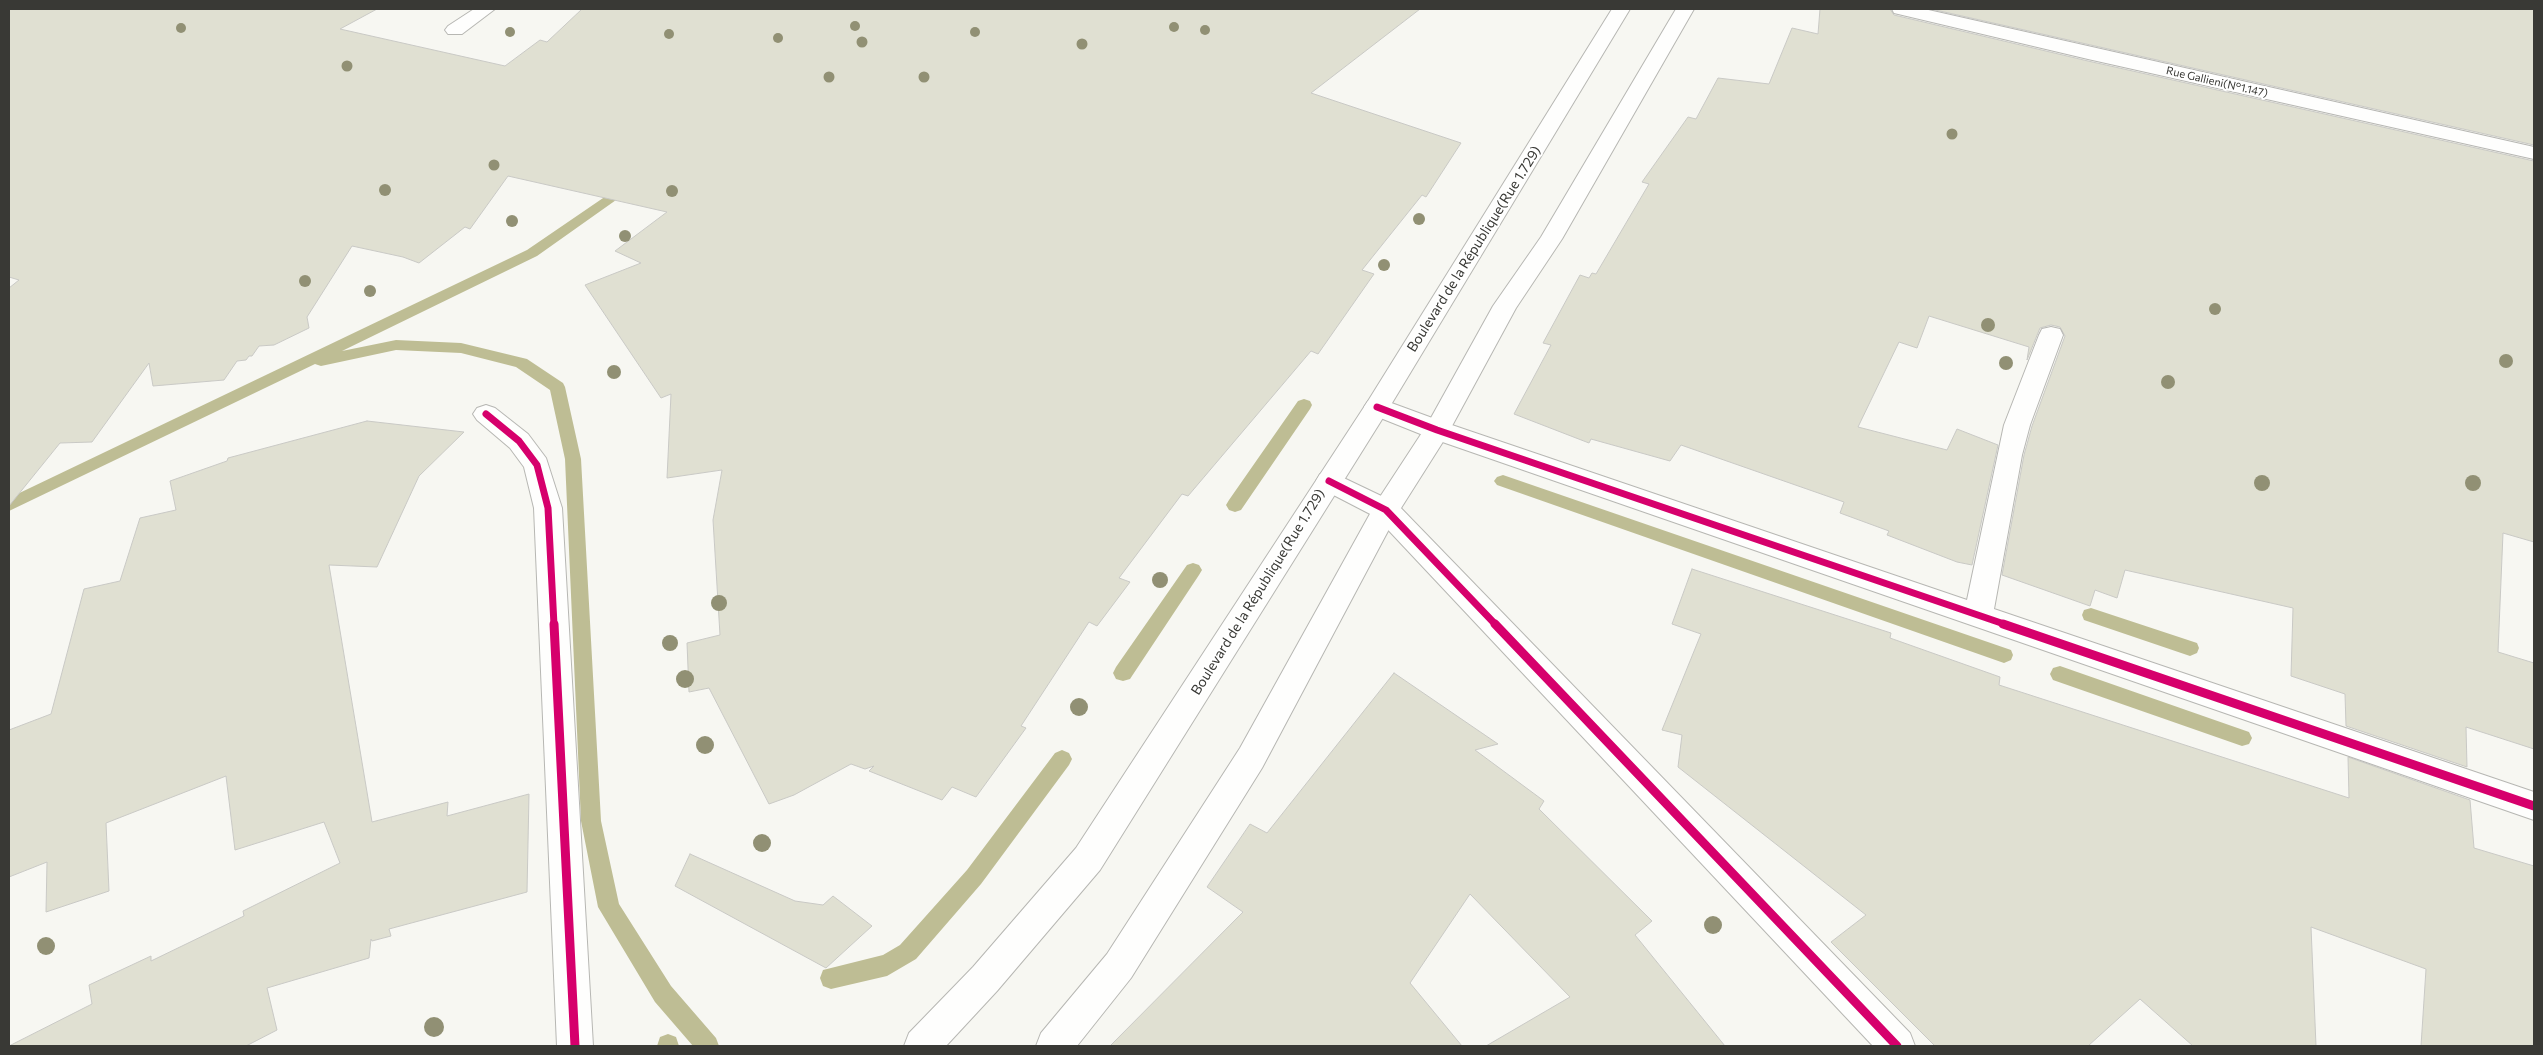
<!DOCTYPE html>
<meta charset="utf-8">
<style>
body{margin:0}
#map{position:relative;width:2543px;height:1055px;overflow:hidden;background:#f7f7f2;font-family:Commissioner,sans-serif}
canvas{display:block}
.frame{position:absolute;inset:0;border:10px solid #393935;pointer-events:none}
</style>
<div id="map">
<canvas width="2543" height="1055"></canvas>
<div class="frame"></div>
</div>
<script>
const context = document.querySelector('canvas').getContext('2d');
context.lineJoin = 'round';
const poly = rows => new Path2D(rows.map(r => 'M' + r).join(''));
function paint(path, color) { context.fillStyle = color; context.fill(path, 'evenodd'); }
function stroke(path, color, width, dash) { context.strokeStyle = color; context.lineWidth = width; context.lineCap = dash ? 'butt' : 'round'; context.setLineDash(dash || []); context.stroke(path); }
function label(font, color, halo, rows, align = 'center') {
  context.font = font + ' Commissioner,sans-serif'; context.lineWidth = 4; context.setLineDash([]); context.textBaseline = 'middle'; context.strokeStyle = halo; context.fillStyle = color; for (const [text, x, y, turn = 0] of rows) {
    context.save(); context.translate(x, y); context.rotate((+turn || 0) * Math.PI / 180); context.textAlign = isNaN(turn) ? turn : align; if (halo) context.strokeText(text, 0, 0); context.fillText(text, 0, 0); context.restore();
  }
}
paint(poly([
 [628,181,635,185,633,188,537,256,342,351,396,340,461,343,527,359,563,383,565,387,581,459,601,821,619,904,671,986,716,1038,719,1046,693,1046,655,1002,598,907,581,821,565,459,550,390,516,367,461,353,396,350,321,366,315,364,9,511,9,498,527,250,628,181],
 [1304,399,1310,401,1312,405,1310,409,1241,510,1235,512,1229,510,1226,505,1229,500,1298,401,1304,399],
 [1503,475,2011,650,2013,655,2011,660,2004,663,1497,485,1494,481,1497,477,1503,475],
 [1193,563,1199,565,1202,570,1199,575,1130,679,1123,681,1116,679,1113,673,1116,667,1187,565,1193,563],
 [2091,608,2197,643,2199,648,2197,653,2190,656,2084,620,2082,615,2084,610,2091,608],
 [2060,666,2249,732,2252,738,2249,744,2242,746,2053,680,2050,674,2053,668,2060,666],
 [1062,750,1069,753,1072,759,1069,765,981,884,916,959,887,976,831,989,823,986,820,978,823,970,883,955,900,945,967,870,1055,753,1062,750],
 [668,1034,676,1037,679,1046,657,1046,660,1037,668,1034]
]), '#bebd94');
const building = poly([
 [9,9,377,9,340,29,505,66,540,40,547,42,582,9,1420,9,1311,93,1461,143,1426,197,1422,195,1362,270,1374,274,1318,354,1311,351,1188,496,1182,494,1119,578,1130,582,1097,626,1089,622,1021,726,1026,728,976,797,952,787,942,800,869,771,874,766,865,769,851,764,794,795,769,804,709,688,689,692,687,643,720,635,713,520,722,470,667,478,671,394,661,398,585,285,641,263,615,251,667,212,508,176,470,229,465,227,419,263,403,257,352,246,307,317,309,328,274,345,259,346,252,356,249,356,246,360,237,361,224,380,153,386,149,363,92,442,60,443,9,506,9,288,19,280,9,277,9,9],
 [1820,9,1890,9,1894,15,2088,61,2534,161,2534,542,2503,533,2498,652,2534,663,2534,749,2466,727,2467,767,2346,726,2345,694,2291,676,2293,608,2125,570,2117,598,2095,590,2090,606,2002,575,2024,455,2032,426,2065,336,2060,327,2051,325,2040,328,2027,360,2029,347,1929,316,1917,348,1899,342,1858,427,1947,450,1957,429,1998,445,1972,565,1957,562,1887,535,1889,531,1840,513,1844,502,1681,445,1670,461,1591,439,1589,443,1514,414,1551,345,1543,343,1580,275,1589,278,1592,273,1596,274,1649,184,1642,182,1688,117,1696,119,1718,78,1769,84,1792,28,1818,34,1820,9],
 [1931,9,2534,9,2534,145,1931,9],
 [367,421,464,432,419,476,377,567,329,565,372,822,448,802,447,816,529,794,527,892,389,929,391,936,372,941,371,939,369,958,267,988,277,1030,246,1046,9,1046,92,1004,89,985,151,956,151,961,244,916,243,911,340,863,324,822,235,850,226,776,106,823,109,891,46,912,47,862,9,877,9,730,51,714,84,589,120,581,140,518,176,510,170,481,227,461,228,458,367,421],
 [1692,569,1891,633,1890,638,2000,677,1999,685,2349,798,2348,757,2470,800,2474,848,2534,866,2534,1046,2421,1046,2426,969,2311,927,2316,1046,2193,1046,2140,999,2088,1046,1935,1046,1831,942,1866,915,1678,767,1682,735,1662,730,1701,634,1672,624,1692,569],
 [1394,673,1498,744,1475,750,1544,801,1539,809,1652,921,1635,935,1725,1046,1486,1046,1570,997,1470,894,1410,983,1462,1046,1110,1046,1243,912,1207,887,1250,824,1267,833,1394,673],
 [690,854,795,901,823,905,833,896,872,926,826,968,675,886,690,854]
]);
paint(building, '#e0e0d2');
stroke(building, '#c9c9c5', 1);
const minor = poly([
 [474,9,495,9,462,34,448,34,445,30,448,26,474,9],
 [2051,327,2060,329,2063,335,2030,425,2022,455,1994,609,2534,792,2534,820,1428,437,1368,413,1364,407,1368,401,1377,398,1386,401,1446,423,1967,600,2004,425,2039,335,2042,329,2051,327],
 [486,405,495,408,528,434,546,458,562,508,593,1046,557,1046,534,508,524,467,510,448,477,420,473,414,477,408,486,405],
 [1329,471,1396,503,1910,1033,1915,1046,1873,1046,1376,517,1320,488,1316,481,1320,474,1329,471]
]);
const secondary = poly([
 [1892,9,1924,9,2534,147,2534,159,2088,59,1894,13,1892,9]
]);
const primary = poly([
 [1612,9,1630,9,1386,413,1100,870,997,991,946,1046,904,1046,909,1033,973,967,1076,848,1368,401,1612,9],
 [1676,9,1694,9,1562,239,1516,308,1446,437,1396,516,1262,768,1131,978,1077,1046,1036,1046,1041,1033,1107,954,1240,748,1376,503,1427,425,1493,306,1541,237,1676,9]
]);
stroke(minor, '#b7b7b3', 2);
stroke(secondary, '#b7b7b3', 2);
stroke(primary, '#b7b7b3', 2);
paint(minor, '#fefefd');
paint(secondary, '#fefefd');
paint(primary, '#fefefd');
stroke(poly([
 [1377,407,1437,430,2007,625],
 [486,414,519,441,537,465,548,508,554,625],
 [1329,481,1386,510,1496,625]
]), '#d6006c', 7);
stroke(poly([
 [554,624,575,1046],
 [1495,624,1897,1046],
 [2003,624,2534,806]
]), '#d6006c', 9);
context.fillStyle = '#919074';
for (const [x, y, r] of [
 [855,26,5],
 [1174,27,5],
 [181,28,5],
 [1205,30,5],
 [510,32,5],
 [975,32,5],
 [669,34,5],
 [778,38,5],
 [862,42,5.5],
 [1082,44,5.5],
 [347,66,5.5],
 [829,77,5.5],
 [924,77,5.5],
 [1952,134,5.5],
 [494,165,5.5],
 [385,190,6],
 [672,191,6],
 [1419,219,6],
 [512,221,6],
 [625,236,6],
 [1384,265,6],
 [305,281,6],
 [370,291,6],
 [2215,309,6],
 [1988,325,7],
 [2506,361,7],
 [2006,363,7],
 [614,372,7],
 [2168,382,7],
 [2262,483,8],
 [2473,483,8],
 [1160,580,8],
 [719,603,8],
 [670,643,8],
 [685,679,9],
 [1079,707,9],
 [705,745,9],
 [762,843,9],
 [1713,925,9],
 [46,946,9],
 [434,1027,10]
]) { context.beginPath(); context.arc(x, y, r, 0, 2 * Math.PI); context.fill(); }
label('11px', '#393935', '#fff', [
 ["Rue Gallieni(N°1.147)",2217,82,13]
]);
label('14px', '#393935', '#fff', [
 ["Boulevard de la République(Rue 1.729)",1474,249,-58],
 ["Boulevard de la République(Rue 1.729)",1258,592,-58]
]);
</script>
